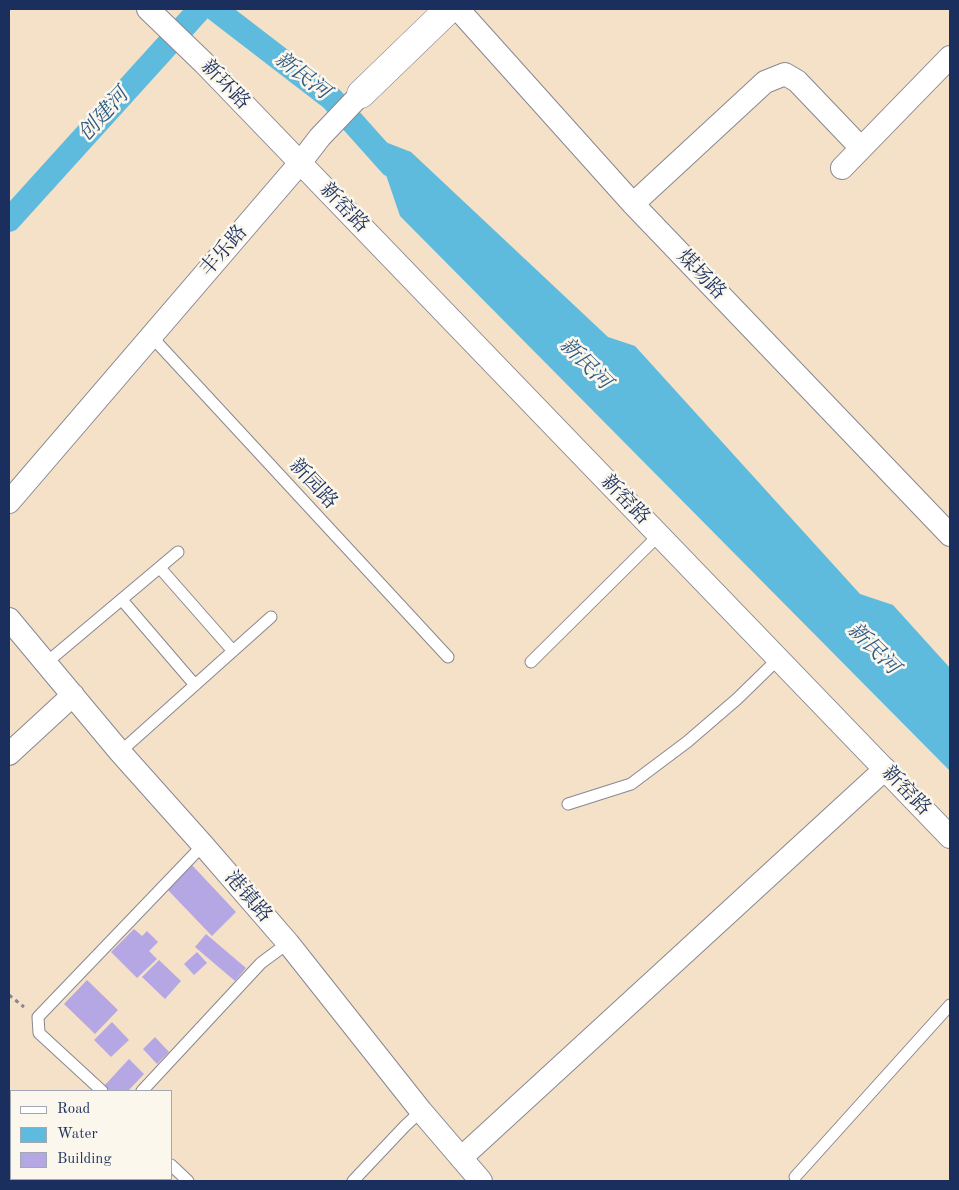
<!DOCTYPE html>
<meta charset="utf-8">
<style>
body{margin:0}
#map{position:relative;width:959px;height:1190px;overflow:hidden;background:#f4e1c7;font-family:"Old Standard TT",serif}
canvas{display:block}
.frame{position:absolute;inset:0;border:10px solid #1b2f5e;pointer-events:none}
.legend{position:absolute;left:10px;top:1090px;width:162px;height:90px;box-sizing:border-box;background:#fbf7ec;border:1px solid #a1a7b3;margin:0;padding:6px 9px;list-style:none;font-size:15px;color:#1b2f5e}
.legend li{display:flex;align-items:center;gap:10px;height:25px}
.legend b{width:25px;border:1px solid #a1a7b3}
</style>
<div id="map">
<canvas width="959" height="1190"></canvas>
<div class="frame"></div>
<ul class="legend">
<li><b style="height:6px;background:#fff"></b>Road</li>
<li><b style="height:14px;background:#5fbbdd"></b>Water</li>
<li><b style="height:14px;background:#b4a7e4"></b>Building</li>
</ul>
</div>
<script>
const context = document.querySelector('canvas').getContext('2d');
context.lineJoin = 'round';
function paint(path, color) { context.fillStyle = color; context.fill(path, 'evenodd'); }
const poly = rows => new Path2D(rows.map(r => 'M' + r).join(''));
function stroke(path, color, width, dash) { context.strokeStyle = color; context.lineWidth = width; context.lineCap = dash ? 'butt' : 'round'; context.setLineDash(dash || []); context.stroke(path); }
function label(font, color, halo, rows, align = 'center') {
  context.font = font + ' "Old Standard TT","Noto Serif SC",serif'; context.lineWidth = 5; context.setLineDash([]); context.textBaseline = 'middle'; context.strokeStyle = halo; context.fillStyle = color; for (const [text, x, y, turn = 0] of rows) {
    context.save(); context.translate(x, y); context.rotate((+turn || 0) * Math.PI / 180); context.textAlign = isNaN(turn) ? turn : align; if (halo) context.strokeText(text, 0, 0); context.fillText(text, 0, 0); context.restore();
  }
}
paint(poly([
 [375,138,411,152,608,337,635,346,860,594,893,605,950,668,950,771,400,216,384,169,366,146]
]), '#5fbbdd');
stroke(poly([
 [215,9,332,99,391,165],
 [9,220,200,9]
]), '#5fbbdd', 24);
paint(poly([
 [191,864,236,912,212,936,166,888],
 [134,929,142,936,147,931,158,942,149,951,157,959,137,978,111,952],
 [206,934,246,968,235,981,195,947],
 [197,952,207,963,194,975,184,964],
 [159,960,181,981,165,999,142,977],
 [87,980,118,1010,95,1034,64,1004],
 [112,1022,129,1040,111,1057,94,1040],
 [155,1037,169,1052,157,1064,143,1049],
 [129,1059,144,1074,128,1091,109,1091,104,1086]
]), '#b4a7e4');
const service = poly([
 [151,336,448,657],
 [160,568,233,651],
 [122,600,195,685],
 [531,662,659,535],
 [46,663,178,552],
 [120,752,271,617],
 [568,804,631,784,687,742,737,699,778,659],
 [102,1091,39,1033,38,1017,203,845],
 [142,1091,261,963,288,943],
 [171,1165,188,1181],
 [795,1177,950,1005],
 [128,1181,130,1179],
 [353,1181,405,1126,421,1111]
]);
const minor = poly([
 [148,9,204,63,950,837],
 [458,9,633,204,950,535],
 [842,168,950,57],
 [633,204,765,82,785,74,797,81,861,148],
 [9,502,300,163,320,137,361,94],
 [9,619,120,752,203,845,288,943,421,1111,481,1181],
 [9,754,73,695],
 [461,1158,885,769]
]);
const tertiary = poly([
 [361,94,449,9]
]);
stroke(service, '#888892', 13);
stroke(minor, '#888892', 24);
stroke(tertiary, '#888892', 29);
stroke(poly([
 [9,995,24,1007]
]), '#888892', 3, [4, 4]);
stroke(service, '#fff', 11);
stroke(minor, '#fff', 22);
stroke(tertiary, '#fff', 28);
label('20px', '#1b2f5e', '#fbf7ec', [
 ["新环路",225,85,46],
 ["新窑路",344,208,46],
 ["丰乐路",224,251,-49],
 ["煤场路",701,275,46],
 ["新园路",313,484,47],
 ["新窑路",625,500,46],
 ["新窑路",906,791,46],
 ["港镇路",248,897,49]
]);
label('italic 21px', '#2f5984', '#fbf7ec', [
 ["新民河",302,76,38],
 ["创建河",104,115,-48],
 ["新民河",585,364,45],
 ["新民河",873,649,45]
]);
</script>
